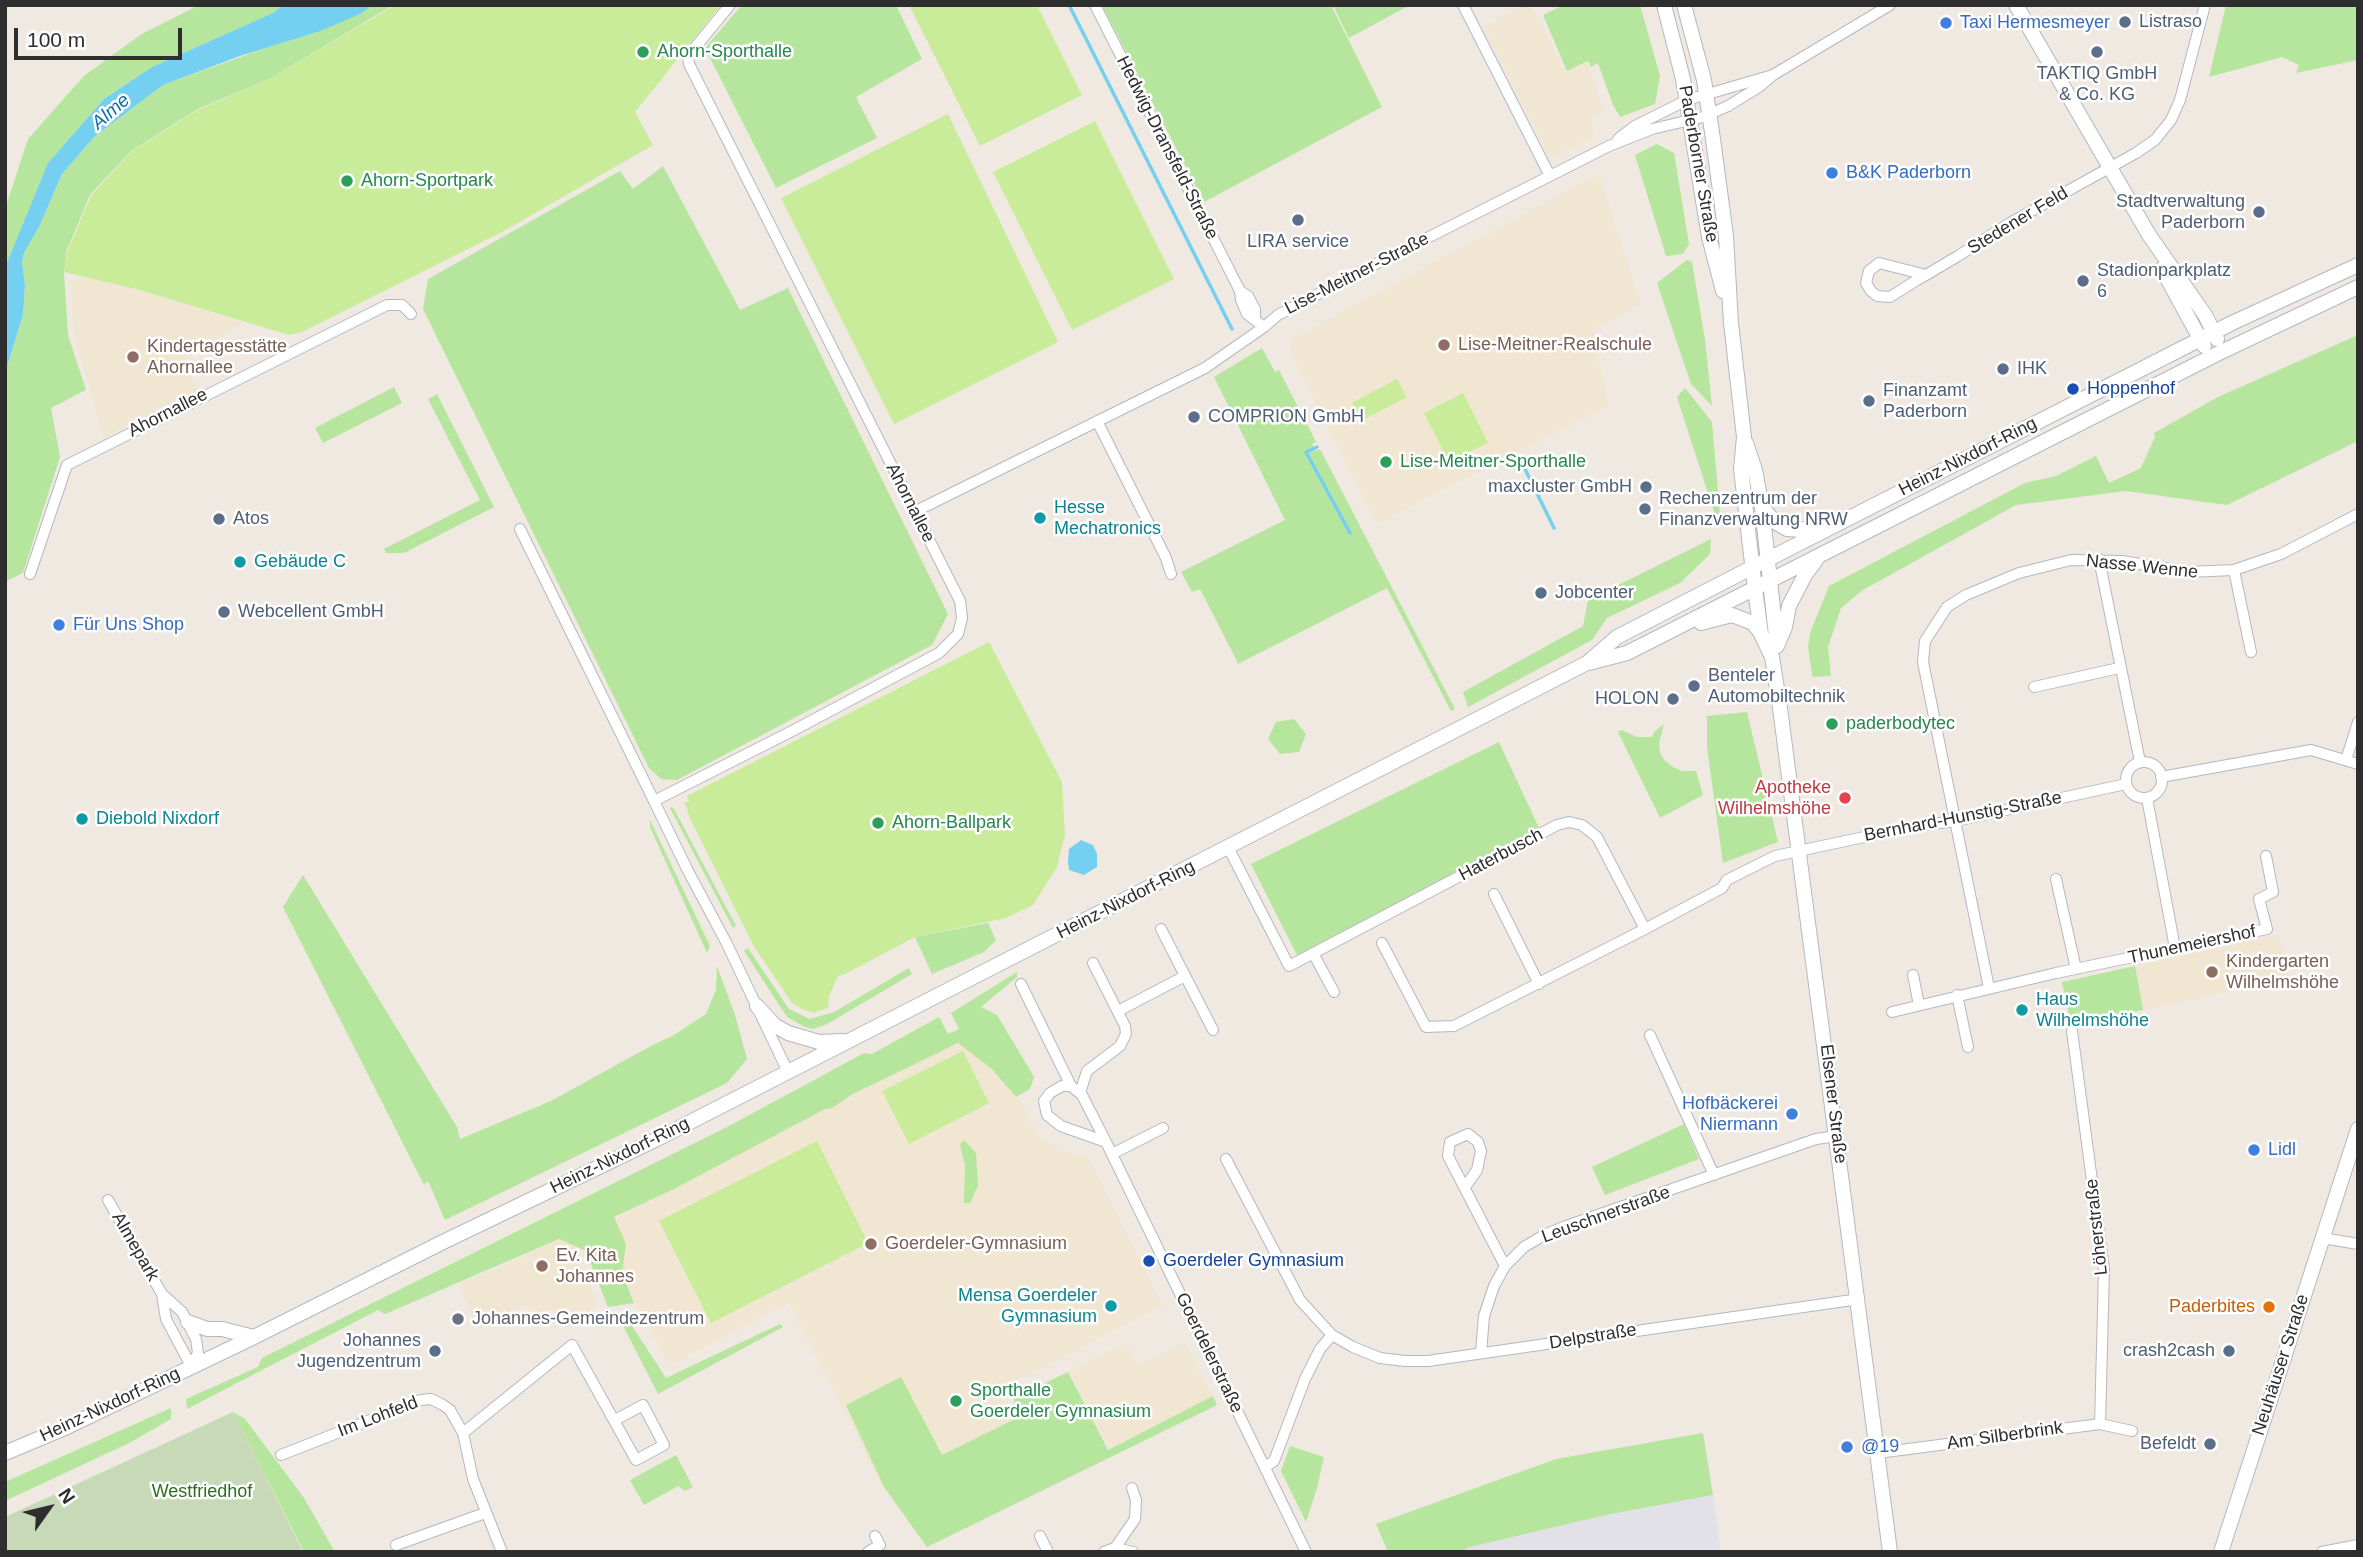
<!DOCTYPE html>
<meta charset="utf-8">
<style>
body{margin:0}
#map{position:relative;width:2363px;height:1557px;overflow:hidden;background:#efe9e1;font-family:Arial,sans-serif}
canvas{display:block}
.frame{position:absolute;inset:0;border:7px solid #2e2e2e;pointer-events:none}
.north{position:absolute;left:14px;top:1473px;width:70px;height:70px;-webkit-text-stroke:5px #fff;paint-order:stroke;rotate:56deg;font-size:19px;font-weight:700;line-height:28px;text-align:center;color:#2e2e2e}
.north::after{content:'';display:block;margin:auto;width:24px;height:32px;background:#2e2e2e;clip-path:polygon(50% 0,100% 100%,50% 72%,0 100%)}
.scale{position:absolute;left:14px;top:28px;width:168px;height:32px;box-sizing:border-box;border:4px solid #2e2e2e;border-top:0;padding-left:9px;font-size:21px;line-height:24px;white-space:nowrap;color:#2e2e2e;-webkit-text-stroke:5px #fff;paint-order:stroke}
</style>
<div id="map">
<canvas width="2363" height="1557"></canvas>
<div class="frame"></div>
<div class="north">N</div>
<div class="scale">100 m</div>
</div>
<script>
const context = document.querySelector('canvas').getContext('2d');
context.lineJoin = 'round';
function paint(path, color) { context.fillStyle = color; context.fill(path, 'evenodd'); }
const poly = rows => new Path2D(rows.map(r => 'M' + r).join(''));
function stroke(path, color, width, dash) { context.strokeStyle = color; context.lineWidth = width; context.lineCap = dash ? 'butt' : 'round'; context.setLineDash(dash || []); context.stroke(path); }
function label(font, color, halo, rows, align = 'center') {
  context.font = font + ' Arial,sans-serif'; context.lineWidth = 5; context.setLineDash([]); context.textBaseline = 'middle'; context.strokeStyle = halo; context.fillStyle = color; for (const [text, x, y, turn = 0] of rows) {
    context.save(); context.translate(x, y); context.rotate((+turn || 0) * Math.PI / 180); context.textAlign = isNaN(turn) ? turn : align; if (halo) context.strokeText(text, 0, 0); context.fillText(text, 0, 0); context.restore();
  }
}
paint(poly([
 [1713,1495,1721,1552,1467,1552,1466,1548,1606,1515]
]), '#e3e1e8');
paint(poly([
 [1525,5,1530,5,1566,72,1587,63,1603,111,1590,118,1594,138,1550,159,1483,27],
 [1599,174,1640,304,1593,330,1608,406,1376,524,1290,352,1294,338],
 [86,277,136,289,243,323,186,354,184,361,198,389,104,438,74,333,70,284],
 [2276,936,2280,939,2289,979,2143,1010,2135,966],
 [980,1027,1040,1138,1067,1154,1087,1155,1162,1306,999,1389,1014,1422,883,1489,789,1303,670,1365,635,1304,603,1225],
 [559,1240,575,1247,598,1305,564,1328,553,1309,532,1321,529,1315,533,1313,527,1304,480,1328,459,1285],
 [1125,1342,1138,1366,1185,1343,1213,1396,1109,1449,1069,1371]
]), '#f0e6d1');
paint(poly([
 [199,5,283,5,275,12,152,67,104,99,48,163,5,267,5,209,28,139,84,76,140,35],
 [373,5,393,5,271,78,198,109,131,151,90,195,67,250,64,273,68,335,86,390,51,408,60,457,23,573,5,582,5,373,23,315,25,285,22,263,24,253,40,225,62,174,94,137,163,85,360,14],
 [742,5,896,5,922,59,856,97,877,138,776,188,705,48],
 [1102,5,1331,5,1382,107,1204,202],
 [1333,5,1410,5,1349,38],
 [1564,5,1640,5,1660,76,1655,104,1620,117,1613,105,1598,63,1591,67,1588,61,1567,71,1543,15],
 [2226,5,2358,5,2358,60,2296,73,2299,65,2282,57,2209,77],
 [1657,144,1674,153,1689,244,1683,254,1666,256,1635,155],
 [663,166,740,310,788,288,948,614,932,645,677,780,661,779,649,768,423,309,428,279,620,171,633,189],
 [1687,260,1692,262,1705,340,1712,406,1691,384,1657,283],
 [2358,335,2358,441,2227,505,2126,491,2016,505,1863,590,1841,608,1828,647,1831,676,1813,677,1812,674,1808,647,1810,633,1829,586,2025,483,2056,476,2096,456,2109,483,2141,468,2155,437,2154,433,2218,397],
 [1262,348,1275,372,1279,370,1316,442,1312,444,1316,451,1320,449,1455,709,1451,711,1387,588,1236,665,1238,663,1200,589,1192,592,1181,572,1285,520,1214,377],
 [394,387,402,403,323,443,315,428],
 [1685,388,1712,422,1720,515,1716,518,1677,397],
 [437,394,494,507,404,553,386,553,384,549,480,500,428,399],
 [1711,539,1710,554,1680,583,1607,618,1592,640,1468,707,1463,692,1583,626,1588,600],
 [1747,712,1778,842,1723,863,1707,747,1707,716],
 [1294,719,1306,734,1299,752,1280,754,1268,739,1276,722],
 [1664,724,1659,743,1660,753,1665,761,1673,767,1682,771,1696,771,1703,795,1660,818,1618,732,1622,730,1637,737,1652,737,1654,732],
 [1499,742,1540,830,1297,955,1251,864],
 [673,807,736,926,733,928,670,808],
 [650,820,710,946,707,953,650,827],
 [303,875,457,1127,460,1139,551,1101,649,1047,674,1035,706,1014,716,990,717,966,735,1015,747,1059,727,1083,445,1220,428,1181,424,1185,283,907],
 [988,923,996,940,984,952,932,974,915,937],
 [748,948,789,1009,810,1019,834,1012,909,968,912,974,827,1024,813,1029,805,1027,787,1017,744,951],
 [2135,966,2143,1010,2071,1024,2062,982],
 [1017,972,1017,977,981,1007,997,1015,1034,1077,1030,1089,1016,1097,992,1069,958,1043,851,1095,832,1108,825,1109,674,1189,614,1217,626,1244,622,1273,634,1303,608,1307,586,1251,559,1239,385,1314,378,1310,187,1409,186,1399,258,1367,262,1358,729,1126,864,1053,872,1054,939,1017,948,1034,959,1029,951,1013],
 [1684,1124,1699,1159,1605,1195,1592,1167],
 [964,1140,976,1153,978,1186,970,1203,964,1203,965,1165,960,1145],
 [617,1314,624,1314,666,1378,780,1324,783,1327,658,1394],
 [1068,1372,1108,1450,1213,1396,1217,1405,927,1547,884,1487,846,1405,901,1377,942,1455,1015,1419,1014,1398],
 [171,1408,171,1419,129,1443,5,1501,5,1482],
 [233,1412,245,1419,304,1498,335,1552,304,1552],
 [1703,1433,1713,1495,1606,1515,1466,1548,1466,1552,1388,1552,1376,1524,1556,1459],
 [1290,1446,1324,1457,1317,1488,1306,1522,1281,1471],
 [676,1455,693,1487,685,1491,678,1486,644,1505,630,1480]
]), '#b6e59e');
paint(poly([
 [233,1412,303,1552,5,1552,5,1517]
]), '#c8d9b8');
paint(poly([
 [395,5,721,5,635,112,653,145,502,232,302,332,289,335,136,289,64,272,68,250,91,196,132,151,198,110,271,78],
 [909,5,1037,5,1082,95,980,146],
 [948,114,1058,342,894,424,781,198],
 [1095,121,1174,279,1072,330,993,172],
 [1397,379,1407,397,1361,421,1352,403],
 [1463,393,1488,443,1449,462,1424,413],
 [989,642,1062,782,1065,835,1057,867,1033,905,1006,918,915,937,845,974,838,976,829,996,828,1008,813,1013,802,1009,792,1003,753,945,687,812,688,810,684,803,689,801,687,796],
 [963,1051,989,1103,909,1144,882,1091],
 [817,1141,868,1243,711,1323,659,1221]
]), '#c9ec9a');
paint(poly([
 [283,5,373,5,360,14,320,31,240,56,163,85,94,137,62,174,40,225,24,253,22,263,25,285,23,315,5,373,5,267,48,163,104,99,152,67,275,12],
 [1081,840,1093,845,1097,854,1097,867,1084,875,1069,870,1068,861,1069,849]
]), '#75cff0');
stroke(poly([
 [1069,5,1232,329],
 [1317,447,1306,452,1350,533],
 [1520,459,1554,528]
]), '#75cff0', 3.5);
const street = poly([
 [730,5,688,56,689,64,960,601,962,618,958,634,939,653,796,729,654,801,687,869,726,942,788,1072],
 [1095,5,1240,291,1241,300,1247,314,1264,327],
 [1463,5,1550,176],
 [1618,139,1635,126,1687,100,1773,75,1890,5],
 [1926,275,1879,263,1869,271,1866,283,1871,291,1877,296,1890,297,1917,280,1926,275,1958,256,2010,223,2136,153,2155,140,2171,120,2180,100,2205,5],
 [1240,291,1248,296,1255,309,1255,319],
 [1097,421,1166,558,1171,574],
 [914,512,1205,368,1264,327,1278,315,1362,271,1609,146,1652,129,1703,117,1728,106,1759,87,1773,75],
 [520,529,654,801],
 [2099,559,2140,762],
 [2234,570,2251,652],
 [30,574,67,465,387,305,402,305,411,314],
 [2034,687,2119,668],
 [2346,760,2358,722],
 '2126 780a18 18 0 1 1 36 0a18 18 0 1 1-36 0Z',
 [2161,777,2311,750,2358,764],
 [2147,798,2175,948],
 [1228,847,1289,966,1557,825,1569,822,1582,825,1597,837,1645,929],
 [2056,879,2076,969],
 [1494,894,1539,984],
 [1161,929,1213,1030],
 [1382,943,1426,1027,1454,1026,1645,929,1722,888,1727,880,1775,856,1916,826,1955,821,2126,784],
 [1313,953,1334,992],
 [1913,975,1919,1005],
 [1021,984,1071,1086,1082,1095,1106,1142,1306,1552],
 [1989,988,1923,662,1925,641,1947,607,1966,595,2019,573,2071,560,2122,561,2188,572,2234,570,2281,554,2358,514],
 [1957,995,1968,1047],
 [1118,1011,1185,976],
 [1892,1012,2056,973,2267,929,2259,899,2273,892,2266,856],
 [2072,1031,2104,1270,2100,1424],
 [1650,1035,1714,1175],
 [1071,1086,1062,1086,1050,1093,1044,1101,1047,1115,1061,1126,1106,1142],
 [1080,1093,1087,1071,1120,1046,1126,1034,1125,1026,1093,963],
 [1112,1154,1163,1128],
 [1226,1159,1300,1300,1332,1335,1353,1347,1380,1358,1405,1361,1428,1361,1859,1299],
 [1465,1187,1477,1170,1481,1151,1478,1142,1468,1134,1450,1142,1448,1156,1505,1266],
 [108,1200,162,1294,182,1312,196,1339,198,1353,191,1366],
 [2323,1238,2358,1244],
 [162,1294,166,1319,191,1366],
 [1481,1353,1484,1316,1494,1286,1505,1266,1524,1247,1544,1235,1566,1226,1816,1139,1837,1136],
 [463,1433,572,1345,636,1460,664,1445,643,1405,615,1420],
 [1878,1453,2100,1424,2132,1431],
 [281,1455,421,1400,431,1399,443,1405,450,1410,463,1433,473,1479,502,1552],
 [1265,1467,1274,1461,1305,1379,1320,1349,1332,1335],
 [1040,1536,1048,1552],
 [396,1545,485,1513],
 [1115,1548,1135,1519,1136,1500,1132,1488],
 [868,1552,880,1545,875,1536],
 [1104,1552,1115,1548,1133,1552],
 [2322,1552,2358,1545]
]);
const secondary = poly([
 [1664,5,1683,79,1709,237,1723,291],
 [1684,5,1704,80,1713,139,1726,236,1731,323,1744,437,1741,469,1755,589,1761,634,1772,657,1780,708,1890,1552],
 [2016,5,2149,235,2205,315,2217,339],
 [2162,269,2204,346],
 [1746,443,1755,470,1762,507,1777,645],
 [1762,507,1775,522,1787,529,1802,530,1823,523],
 [1701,623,1732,615,1753,623,1760,632],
 [1777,646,1785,627,1789,606,1805,575,1816,560],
 [1589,663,1627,653,2217,354,2358,287],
 [757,1006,774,1025,788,1033,819,1042,843,1041],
 [188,1322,207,1329,222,1329,254,1337],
 [5,1453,67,1427,254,1337,443,1242,657,1139,1587,663,1617,637,1753,567,2232,323,2358,265],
 [2221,1552,2358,1129]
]);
stroke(street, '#b4b7c1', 12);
stroke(secondary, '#b4b7c1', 16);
stroke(street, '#fff', 10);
stroke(secondary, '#fff', 14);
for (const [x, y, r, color] of [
 [2125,22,7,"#5c6f8a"],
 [1946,23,7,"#3f7fe0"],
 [643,52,7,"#2e9e5b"],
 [2097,52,7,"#5c6f8a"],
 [1832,173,7,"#3f7fe0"],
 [347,181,7,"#2e9e5b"],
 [2259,212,7,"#5c6f8a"],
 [1298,220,7,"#5c6f8a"],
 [2083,281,7,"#5c6f8a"],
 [1444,345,7,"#8d6e63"],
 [133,357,7,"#8d6e63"],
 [2003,369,7,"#5c6f8a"],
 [2073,389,7,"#1a4fb4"],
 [1869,401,7,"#5c6f8a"],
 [1194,417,7,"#5c6f8a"],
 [1386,462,7,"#2e9e5b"],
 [1646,487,7,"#5c6f8a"],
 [1645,509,7,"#5c6f8a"],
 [1040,518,7,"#0f9aa8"],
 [219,519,7,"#5c6f8a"],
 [240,562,7,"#0f9aa8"],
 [1541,593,7,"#5c6f8a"],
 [224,612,7,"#5c6f8a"],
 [59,625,7,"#3f7fe0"],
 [1694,686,7,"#5c6f8a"],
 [1673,699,7,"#5c6f8a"],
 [1832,724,7,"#2e9e5b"],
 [1845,798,7,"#e0444e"],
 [82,819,7,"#0f9aa8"],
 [878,823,7,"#2e9e5b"],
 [2212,972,7,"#8d6e63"],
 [2022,1010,7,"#0f9aa8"],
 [1792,1114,7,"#3f7fe0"],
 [2254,1150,7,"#3f7fe0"],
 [871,1244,7,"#8d6e63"],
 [1149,1261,7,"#1a4fb4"],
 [542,1266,7,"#8d6e63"],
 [1111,1306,7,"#0f9aa8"],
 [2269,1307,7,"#e8710a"],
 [458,1319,7,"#6b7280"],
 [435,1351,7,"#5c6f8a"],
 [2229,1351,7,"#5c6f8a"],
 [956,1401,7,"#2e9e5b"],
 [2210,1444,7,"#5c6f8a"],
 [1847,1447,7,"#3f7fe0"]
]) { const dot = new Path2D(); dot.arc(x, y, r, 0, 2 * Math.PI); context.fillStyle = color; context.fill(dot); stroke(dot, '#fff', 2.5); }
label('18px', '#4e5e75', '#fff', [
 ["Listraso",2139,22],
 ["TAKTIQ GmbH",2097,74,"center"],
 ["& Co. KG",2097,95,"center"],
 ["Stadtverwaltung",2245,202,"right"],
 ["Paderborn",2245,223,"right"],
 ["LIRA service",1298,242,"center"],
 ["Stadionparkplatz",2097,271],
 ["6",2097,292],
 ["IHK",2017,369],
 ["Finanzamt",1883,391],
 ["Paderborn",1883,412],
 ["COMPRION GmbH",1208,417],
 ["maxcluster GmbH",1632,487,"right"],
 ["Rechenzentrum der",1659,499],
 ["Finanzverwaltung NRW",1659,520],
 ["Atos",233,519],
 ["Jobcenter",1555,593],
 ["Webcellent GmbH",238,612],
 ["Benteler",1708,676],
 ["Automobiltechnik",1708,697],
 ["HOLON",1659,699,"right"],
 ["Johannes",421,1341,"right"],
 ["Jugendzentrum",421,1362,"right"],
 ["crash2cash",2215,1351,"right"],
 ["Befeldt",2196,1444,"right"]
], 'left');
label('18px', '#366cbe', '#fff', [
 ["Taxi Hermesmeyer",1960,23],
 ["B&K Paderborn",1846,173],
 ["Für Uns Shop",73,625],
 ["Hofbäckerei",1778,1104,"right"],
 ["Niermann",1778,1125,"right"],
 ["Lidl",2268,1150],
 ["@19",1861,1447]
], 'left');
label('18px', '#27864d', '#fff', [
 ["Ahorn-Sporthalle",657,52],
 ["Ahorn-Sportpark",361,181],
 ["Lise-Meitner-Sporthalle",1400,462],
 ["paderbodytec",1846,724],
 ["Ahorn-Ballpark",892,823],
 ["Sporthalle",970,1391],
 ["Goerdeler Gymnasium",970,1412]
], 'left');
label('18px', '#2e2e2e', '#fff', [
 ["Hedwig-Dransfeld-Straße",1167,148,63],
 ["Paderborner Straße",1698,164,80],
 ["Stedener Feld",2018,221,-31],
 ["Lise-Meitner-Straße",1357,274,-27],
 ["Ahornallee",168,413,-27],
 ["Heinz-Nixdorf-Ring",1968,457,-27],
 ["Ahornallee",910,503,63],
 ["Nasse Wenne",2142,567,6],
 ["Bernhard-Hunstig-Straße",1963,817,-11],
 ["Haterbusch",1501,855,-28],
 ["Heinz-Nixdorf-Ring",1126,900,-27],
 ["Thunemeiershof",2192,945,-12],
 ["Elsener Straße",1833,1104,83],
 ["Heinz-Nixdorf-Ring",620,1156,-26],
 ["Leuschnerstraße",1606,1215,-20],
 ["Löherstraße",2097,1227,-96],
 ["Almepark",135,1247,60],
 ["Delpstraße",1593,1337,-9],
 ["Goerdelerstraße",1209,1353,64],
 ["Neuhäuser Straße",2281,1365,-72],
 ["Heinz-Nixdorf-Ring",110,1405,-25],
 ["Im Lohfeld",378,1417,-21],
 ["Am Silberbrink",2005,1436,-8]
]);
label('18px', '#785e54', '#fff', [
 ["Lise-Meitner-Realschule",1458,345],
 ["Kindertagesstätte",147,347],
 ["Ahornallee",147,368],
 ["Kindergarten",2226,962],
 ["Wilhelmshöhe",2226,983],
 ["Goerdeler-Gymnasium",885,1244],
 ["Ev. Kita",556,1256],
 ["Johannes",556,1277]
], 'left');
label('18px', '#164399', '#fff', [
 ["Hoppenhof",2087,389],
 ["Goerdeler Gymnasium",1163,1261]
], 'left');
label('18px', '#0d838f', '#fff', [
 ["Hesse",1054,508],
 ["Mechatronics",1054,529],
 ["Gebäude C",254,562],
 ["Diebold Nixdorf",96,819],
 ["Haus",2036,1000],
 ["Wilhelmshöhe",2036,1021],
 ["Mensa Goerdeler",1097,1296,"right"],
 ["Gymnasium",1097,1317,"right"]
], 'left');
label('18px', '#be3a42', '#fff', [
 ["Apotheke",1831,788],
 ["Wilhelmshöhe",1831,809]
], 'right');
label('18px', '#c56008', '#fff', [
 ["Paderbites",2255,1307]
], 'right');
label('18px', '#5b616d', '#fff', [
 ["Johannes-Gemeindezentrum",472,1319]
], 'left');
label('18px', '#2c6e1b', '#fff', [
 ["Westfriedhof",202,1492]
]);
label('italic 19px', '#0d6fa3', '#fff', [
 ["Alme",111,112,-41]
]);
</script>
